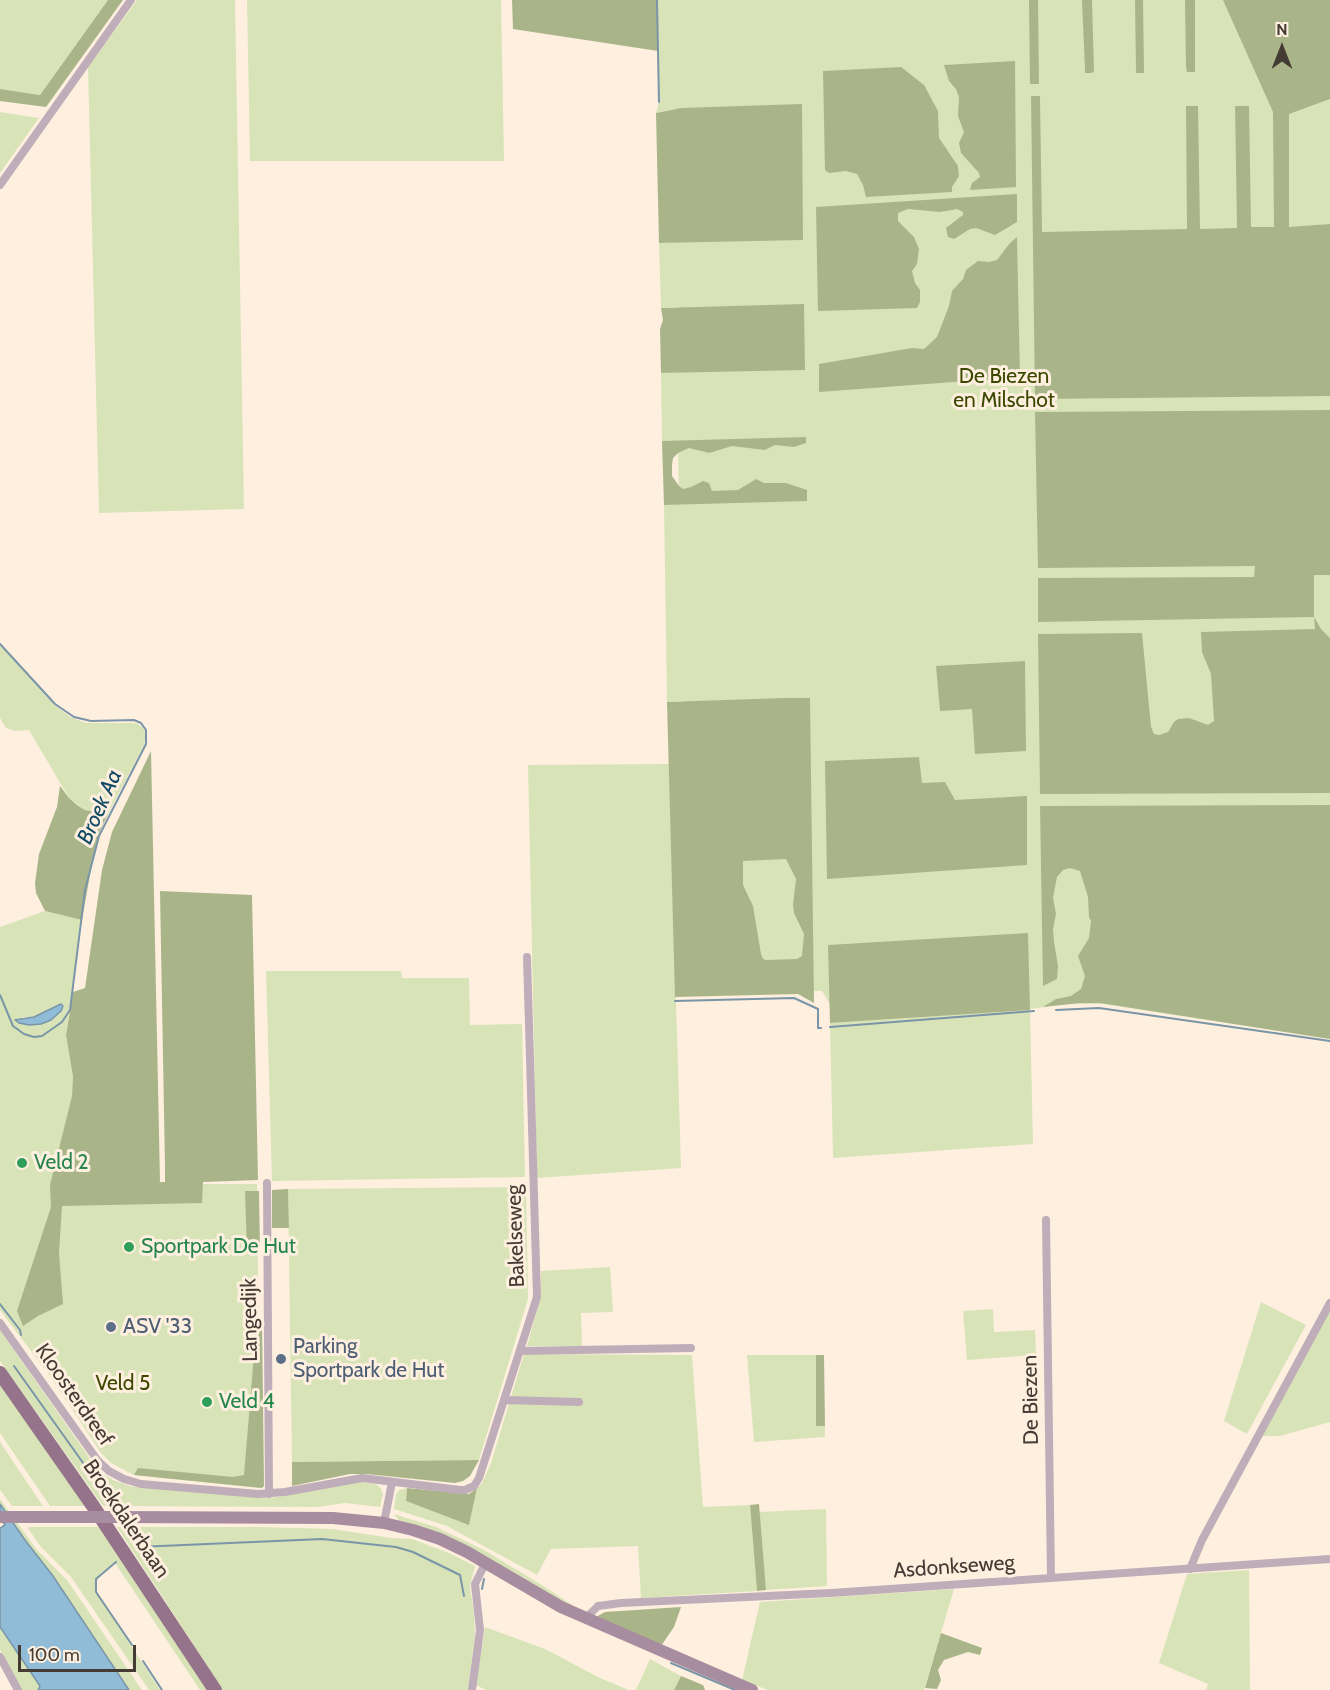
<!DOCTYPE html>
<style>
body{margin:0}
#map{position:relative;width:1330px;height:1690px;overflow:hidden;background:#feefdf;font-family:Cabin,sans-serif}
canvas{display:block}
.north{position:absolute;left:1252px;top:18px;width:60px;height:60px;-webkit-text-stroke:4px #feefdf;paint-order:stroke;rotate:0deg;font-size:16px;font-weight:700;line-height:24px;text-align:center;color:#433b34}
.north::after{content:'';display:block;margin:auto;width:21px;height:27px;background:#433b34;clip-path:polygon(50% 0,100% 100%,50% 72%,0 100%)}
.scale{position:absolute;left:18px;top:1645px;width:118px;height:27px;box-sizing:border-box;border:3px solid #433b34;border-top:0;padding-left:8px;font-size:18px;line-height:21px;white-space:nowrap;color:#433b34;-webkit-text-stroke:4px #feefdf;paint-order:stroke}
</style>
<div id="map">
<canvas width="1330" height="1690"></canvas>
<div class="north">N</div>
<div class="scale">100 m</div>
</div>
<script>
const context = document.querySelector('canvas').getContext('2d');
context.lineJoin = 'round';
function paint(path, color) { context.fillStyle = color; context.fill(path, 'evenodd'); }
const poly = rows => new Path2D(rows.map(r => 'M' + r).join(''));
function stroke(path, color, width, dash) { context.strokeStyle = color; context.lineWidth = width; context.lineCap = dash ? 'butt' : 'round'; context.setLineDash(dash || []); context.stroke(path); }
function label(font, color, halo, rows, align = 'center') {
  context.font = font + ' Cabin,sans-serif'; context.lineWidth = 6; context.setLineDash([]); context.textBaseline = 'middle'; context.strokeStyle = halo; context.fillStyle = color; for (const [text, x, y, turn = 0] of rows) {
    context.save(); context.translate(x, y); context.rotate((+turn || 0) * Math.PI / 180); context.textAlign = isNaN(turn) ? turn : align; if (halo) context.strokeText(text, 0, 0); context.fillText(text, 0, 0); context.restore();
  }
}
paint(poly([
 [0,0,108,0,40,95,0,89],
 [137,0,235,0,244,509,99,513,88,67],
 [247,0,501,0,504,161,250,161],
 [533,0,1330,0,1330,224,1306,227,1330,232,1330,1039,1103,1004,1069,1004,1021,1010,1030,1010,1033,1144,833,1158,830,1023,910,1018,838,1018,822,991,690,991,681,701,667,702,664,505,679,504,678,441,662,441,661,373,677,373,677,307,661,308,659,243,675,243,674,109,656,113,659,102,658,49],
 [0,112,39,118,0,173],
 [0,644,55,705,70,717,86,723,136,723,144,728,146,736,144,745,108,814,85,810,69,798,29,730,16,731,6,728,0,718],
 [669,764,681,1168,537,1178,528,765],
 [45,911,82,920,66,1035,73,1077,74,1093,61,1184,257,1184,260,1488,134,1475,111,1463,101,1453,50,1376,0,1310,0,927],
 [60,1004,41,1024,29,1025,19,1023,23,1017,34,1017],
 [266,971,401,971,402,978,469,978,470,1025,522,1024,525,1177,272,1181],
 [526,1187,528,1299,479,1460,292,1462,288,1189],
 [610,1267,613,1312,581,1313,582,1346,527,1346,540,1300,541,1271],
 [1261,1302,1306,1325,1247,1434,1224,1421],
 [1330,1302,1330,1422,1280,1436,1259,1436],
 [993,1309,994,1332,1035,1330,1036,1355,967,1360,963,1311],
 [0,1330,91,1460,102,1473,113,1480,130,1486,145,1488,271,1498,360,1482,376,1484,381,1489,383,1494,380,1507,345,1503,318,1507,103,1506,0,1361],
 [524,1354,692,1355,703,1507,750,1505,757,1591,641,1598,638,1546,551,1549,537,1575,447,1526,394,1509,396,1494,399,1490,407,1488,406,1501,469,1524,477,1488,482,1483,491,1463],
 [747,1355,816,1355,816,1426,825,1426,825,1437,754,1442],
 [0,1380,89,1506,50,1506,0,1433],
 [0,1442,43,1506,12,1506,0,1490],
 [0,1499,37,1550,67,1580,142,1690,130,1690,53,1576,25,1540,0,1504],
 [826,1509,827,1586,766,1590,759,1512],
 [394,1514,436,1527,484,1550,537,1582,580,1610,401,1523],
 [27,1527,103,1527,209,1690,200,1690,115,1563,101,1573,96,1583,97,1593,160,1690,149,1690,71,1577,41,1547],
 [117,1527,260,1527,333,1529,391,1538,412,1539,449,1553,475,1566,470,1586,474,1614,475,1635,468,1690,223,1690],
 [1249,1570,1250,1690,1206,1690,1208,1684,1159,1663,1187,1574],
 [954,1589,924,1690,768,1690,742,1680,760,1602],
 [0,1627,40,1686,38,1690,19,1690,0,1649],
 [485,1627,545,1649,600,1678,629,1690,486,1690,476,1685],
 [650,1659,681,1676,674,1690,636,1690]
]), '#d8e4b8');
paint(poly([
 [108,0,123,0,46,107,0,101,0,89,40,95],
 [512,0,658,0,658,51,513,29],
 [1029,0,1038,0,1039,84,1030,84],
 [1082,0,1092,0,1094,71,1092,73,1085,73,1085,70],
 [1135,0,1143,0,1144,73,1136,73],
 [1185,0,1195,0,1195,72,1187,72,1186,67],
 [1223,0,1330,0,1330,99,1289,114,1289,227,1330,224,1330,396,1035,399,1031,96,1040,96,1042,232,1187,229,1186,106,1198,106,1200,229,1237,228,1235,106,1249,106,1251,227,1274,227,1273,112],
 [1015,61,1016,187,970,190,972,183,980,177,979,173,961,153,959,143,964,132,958,116,959,97,956,89,949,81,944,65],
 [901,67,924,85,938,111,939,138,958,166,959,176,952,187,952,192,866,197,863,185,857,174,846,171,829,173,825,170,823,71],
 [802,104,803,240,659,243,656,113,681,108],
 [1017,194,1017,222,995,235,976,228,970,229,954,239,948,237,946,228,963,215,963,212,957,209,940,212,908,209,898,213,898,221,914,237,919,249,917,264,912,271,915,283,920,290,920,302,917,308,818,311,816,207],
 [1017,237,1020,377,819,392,819,364,912,348,924,349,937,337,949,306,952,291,963,279,966,270,978,261,989,262,997,260,1010,243],
 [804,304,805,370,661,373,660,329,663,320,661,308],
 [1330,410,1330,575,1314,575,1314,617,1321,629,1330,638,1330,793,1040,794,1038,634,1142,633,1151,727,1154,734,1159,735,1168,732,1174,722,1178,719,1189,718,1208,725,1214,721,1211,674,1202,652,1201,632,1315,629,1314,617,1038,622,1038,578,1254,577,1255,566,1038,568,1035,412],
 [806,437,806,443,794,447,775,445,765,450,732,446,709,453,689,448,678,453,673,458,672,465,672,476,679,486,683,489,691,487,703,481,709,483,712,491,738,490,756,479,764,483,786,483,807,490,807,501,664,505,662,441],
 [1025,661,1026,751,975,754,972,709,940,711,936,666],
 [784,698,810,698,814,1003,798,994,675,997,667,702],
 [786,859,796,879,793,905,794,913,804,934,802,956,797,959,766,960,763,959,761,954,753,906,743,885,743,861],
 [151,751,160,1182,165,1182,165,1167,160,891,252,895,258,1180,203,1182,202,1203,62,1206,59,1253,63,1304,38,1316,23,1326,17,1311,51,1207,50,1185,72,1096,73,1077,66,1035,73,992,85,988,102,870,112,832],
 [919,757,922,783,945,782,955,800,1027,796,1027,865,827,879,825,761],
 [60,786,69,798,77,805,85,810,108,814,100,831,93,858,82,920,45,911,36,893,35,883,39,854,57,807],
 [1330,805,1330,1039,1100,1003,1080,1003,1043,1007,1056,999,1071,996,1081,989,1085,976,1078,956,1089,938,1091,921,1089,917,1088,897,1080,871,1070,868,1063,870,1057,877,1053,898,1056,914,1053,929,1054,942,1058,966,1057,979,1043,986,1040,806],
 [1028,933,1030,1010,830,1023,828,945],
 [288,1189,289,1228,272,1228,272,1190],
 [245,1191,259,1191,260,1252,247,1252],
 [260,1322,262,1322,264,1486,262,1488,134,1475,138,1468,233,1477,244,1475,255,1343,243,1340,243,1333],
 [816,1355,824,1355,825,1426,816,1426],
 [479,1460,470,1476,463,1481,455,1483,366,1474,350,1474,292,1486,292,1462],
 [407,1488,469,1494,477,1488,469,1525,406,1501],
 [759,1504,766,1590,757,1591,750,1505],
 [681,1607,674,1627,661,1646,596,1617,605,1612],
 [941,1633,982,1648,980,1655,968,1652,944,1660,938,1670,941,1680,937,1689,925,1688],
 [681,1676,703,1685,705,1690,674,1690]
]), '#a9b589');
const water = poly([
 [61,1004,63,1006,61,1011,51,1020,41,1024,29,1025,19,1023,15,1020,34,1017,61,1004],
 [0,1504,25,1540,53,1576,129,1690,38,1690,40,1686,0,1627,0,1528,5,1525,0,1517,0,1504]
]);
paint(water, '#90bcd8');
stroke(water, '#7995a7', 1.5);
stroke(poly([
 [657,0,659,102],
 [0,644,55,704,74,717,91,721,134,720,141,723,146,730,146,744,99,836,85,890,70,1010,62,1022,42,1036,34,1037,24,1034,13,1026,0,995],
 [675,1001,794,998,818,1009,818,1028,821,1028],
 [1056,1010,1099,1008,1330,1041],
 [830,1027,1034,1011],
 [0,1304,20,1330,21,1335],
 [14,1366,91,1474],
 [138,1547,322,1539,396,1547,413,1552,460,1575,464,1596],
 [116,1562,96,1579,96,1592,132,1645],
 [482,1589,484,1579],
 [143,1661,162,1690],
 [671,1663,735,1690]
]), '#7995a7', 2);
stroke(poly([
 [0,185,131,0],
 [267,1183,269,1494],
 [1046,1220,1051,1578],
 [0,1323,98,1461,109,1471,124,1479,141,1484,258,1494,285,1492,362,1478,460,1490,465,1490,474,1486,479,1478,537,1297,527,957],
 [520,1351,691,1348],
 [504,1400,579,1402],
 [384,1523,392,1482],
 [1190,1569,1202,1540,1330,1303],
 [586,1618,598,1606,621,1603,831,1593,1330,1559],
 [0,1657,18,1690],
 [472,1690,480,1630,475,1584,486,1562]
]), '#c0adba', 8);
stroke(poly([
 [0,1517,86,1517],
 [116,1517,333,1518,384,1523,413,1530,440,1539,467,1552,561,1607,752,1690]
]), '#a88c9f', 12);
stroke(poly([
 [0,1373,93,1506,215,1690]
]), '#95748b', 14);
stroke(poly([
 [86,1517,116,1517]
]), '#a88c9f', 12);
for (const [x, y, r, color] of [
 [22,1163,6,"#2e9e5b"],
 [129,1247,6,"#2e9e5b"],
 [111,1327,6,"#5c6f8a"],
 [281,1359,6,"#5c6f8a"],
 [207,1402,6,"#2e9e5b"]
]) { const dot = new Path2D(); dot.arc(x, y, r, 0, 2 * Math.PI); context.fillStyle = color; context.fill(dot); stroke(dot, '#feefdf', 2); }
label('21px', '#3c4800', '#feefdf', [
 ["De Biezen",1004,377],
 ["en Milschot",1004,401],
 ["Veld 5",123,1384]
]);
label('21px', '#27864d', '#feefdf', [
 ["Veld 2",34,1163],
 ["Sportpark De Hut",141,1247],
 ["Veld 4",219,1402]
], 'left');
label('21px', '#433b34', '#feefdf', [
 ["Bakelseweg",516,1236,-92],
 ["Langedijk",250,1320,-91],
 ["Kloosterdreef",74,1395,55],
 ["De Biezen",1031,1400,-91],
 ["Broekdalerbaan",126,1519,56],
 ["Asdonkseweg",954,1567,-4]
]);
label('21px', '#4e5e75', '#feefdf', [
 ["ASV '33",123,1327],
 ["Parking",293,1347],
 ["Sportpark de Hut",293,1371]
], 'left');
label('italic 22px', '#134a66', '#feefdf', [
 ["Broek Aa",100,807,-66]
]);
</script>
